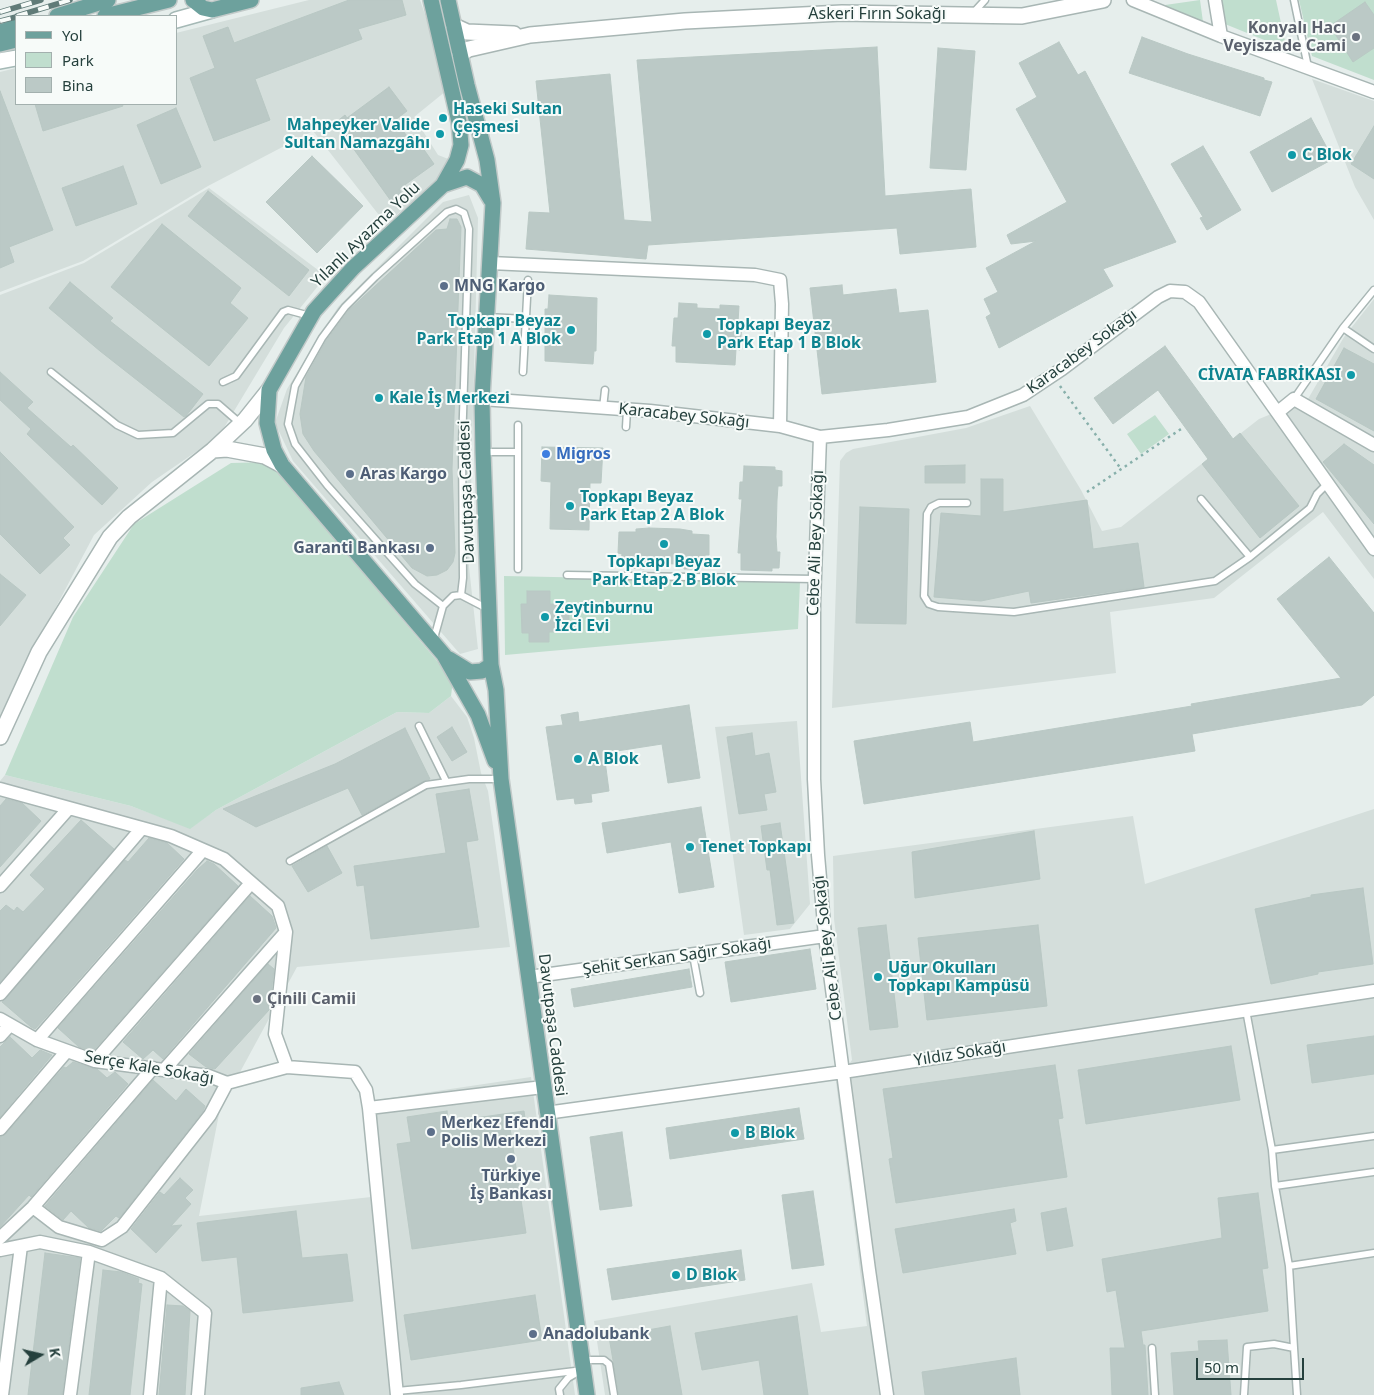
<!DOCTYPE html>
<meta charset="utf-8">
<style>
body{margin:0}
#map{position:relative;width:1374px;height:1395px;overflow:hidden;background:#e6eeec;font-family:"Noto Sans",sans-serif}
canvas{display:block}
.legend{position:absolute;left:15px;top:15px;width:162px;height:90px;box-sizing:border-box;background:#f7fbf9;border:1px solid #a3b0ae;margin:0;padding:6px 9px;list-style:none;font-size:15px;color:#25403d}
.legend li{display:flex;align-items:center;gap:10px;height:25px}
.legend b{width:25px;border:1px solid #a3b0ae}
.north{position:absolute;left:15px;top:1330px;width:50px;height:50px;-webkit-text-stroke:4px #f7fbf9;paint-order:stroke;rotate:81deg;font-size:14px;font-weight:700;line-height:20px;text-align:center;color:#25403d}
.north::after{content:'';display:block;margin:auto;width:18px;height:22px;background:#25403d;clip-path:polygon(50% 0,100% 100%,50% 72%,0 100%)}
.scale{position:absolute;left:1196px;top:1358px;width:108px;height:22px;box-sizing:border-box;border:2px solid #25403d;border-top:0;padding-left:6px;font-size:15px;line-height:18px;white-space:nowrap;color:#25403d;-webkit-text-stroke:4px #f7fbf9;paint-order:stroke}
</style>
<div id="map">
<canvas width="1374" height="1395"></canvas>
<ul class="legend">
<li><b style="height:6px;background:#6da19d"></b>Yol</li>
<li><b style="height:14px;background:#c0dece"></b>Park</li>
<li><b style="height:14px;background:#bbc9c6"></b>Bina</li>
</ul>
<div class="north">K</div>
<div class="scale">50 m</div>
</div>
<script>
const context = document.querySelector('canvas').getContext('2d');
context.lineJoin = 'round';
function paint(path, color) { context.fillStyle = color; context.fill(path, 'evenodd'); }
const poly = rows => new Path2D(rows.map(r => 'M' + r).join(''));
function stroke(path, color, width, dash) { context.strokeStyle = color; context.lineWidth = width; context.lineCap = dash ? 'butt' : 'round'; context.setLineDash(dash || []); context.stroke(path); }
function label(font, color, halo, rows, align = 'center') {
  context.font = font + ' "Noto Sans",sans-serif'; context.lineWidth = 4; context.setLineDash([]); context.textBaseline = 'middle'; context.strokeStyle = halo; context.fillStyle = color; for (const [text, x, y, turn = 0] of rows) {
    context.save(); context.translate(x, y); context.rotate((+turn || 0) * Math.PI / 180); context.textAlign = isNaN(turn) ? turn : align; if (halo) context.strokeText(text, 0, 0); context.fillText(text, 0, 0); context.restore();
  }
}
paint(poly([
 [309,0,420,0,437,49,446,91,414,117,438,155,451,160,435,182,386,224,313,131,208,186,83,261,0,292,0,72,16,68,16,104,176,104,176,33],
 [1312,79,1374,101,1374,220,1355,187],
 [209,188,326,276,284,328,219,436,152,482,94,535,37,643,0,720,0,295,84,263],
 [469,195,478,218,469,567,478,649,460,654,293,461,275,423,287,389,338,307,443,202],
 [1374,299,1374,579,1323,512,1214,598,1110,612,1116,673,832,708,840,461,846,453,853,449,966,428,1030,406,1081,490,1102,531,1121,527,1259,419,1308,399,1344,337],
 [451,696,467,717,474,738,481,773,488,791,510,947,297,967,220,1109,199,1216,371,1197,370,1101,531,1077,575,1395,0,1395,0,781,5,775,131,806,190,828,216,810,397,712,429,713],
 [797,721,810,904,790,929,744,935,715,727],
 [1374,809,1374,1395,605,1395,594,1321,812,1283,821,1332,867,1326,836,1082,852,1060,834,919,833,856,1133,816,1145,884]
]), '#d4dedb');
paint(poly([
 [1200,0,1203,22,1164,5,1165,5],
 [1220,0,1276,0,1286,46,1284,48,1225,24],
 [1299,0,1374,0,1374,80,1312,56],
 [1155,415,1169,434,1141,454,1127,434],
 [270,462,453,680,451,696,429,713,397,712,216,810,190,829,131,806,5,775,73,617,134,524,231,463],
 [504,576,800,582,798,629,505,655]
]), '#c0dece');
const building = poly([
 [349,0,402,0,406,15,358,29,362,39,255,79,270,120,214,141,190,78,215,68,203,36,228,27,234,43,349,0],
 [1365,2,1374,15,1374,48,1353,62,1330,26,1365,2],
 [1142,37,1188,54,1264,78,1264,80,1272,82,1260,116,1129,73,1142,37],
 [1059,42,1078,75,1085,71,1176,242,1103,269,1113,286,999,348,986,317,991,314,984,299,998,292,986,268,1036,241,1011,244,1007,235,1067,202,1016,109,1037,97,1019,63,1059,42],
 [877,47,885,196,971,189,976,247,900,254,897,228,648,245,646,259,526,249,529,212,550,213,536,81,610,74,624,220,652,222,637,60,877,47],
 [938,48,975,51,966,170,930,168,938,48],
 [389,87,407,111,395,120,415,147,420,144,434,164,399,189,402,193,391,201,335,123,345,115,347,118,389,87],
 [0,91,53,230,9,247,14,262,0,268,0,91],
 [35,104,122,104,123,106,43,131,35,104],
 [176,108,201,167,161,184,137,125,176,108],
 [1311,118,1333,159,1272,192,1250,152,1311,118],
 [1374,126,1374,179,1351,164,1374,126],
 [1203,146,1241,210,1207,230,1200,218,1203,217,1171,164,1203,146],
 [312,156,363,206,317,253,266,202,312,156],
 [123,166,137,204,76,226,62,188,123,166],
 [208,191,309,270,289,296,188,216,208,191],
 [450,219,457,219,461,227,452,469,455,553,453,562,447,570,437,575,427,576,412,568,314,451,303,434,300,414,306,377,326,341,349,310,436,230,447,229,450,219],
 [162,224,241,288,230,303,248,318,209,366,111,287,162,224],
 [70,282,113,318,110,321,203,394,186,416,184,417,100,351,49,308,70,282],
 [842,285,843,295,896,289,899,313,928,310,936,382,822,394,810,288,842,285],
 [549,295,597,298,596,351,594,351,593,364,545,361,545,309,548,309,549,295],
 [679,303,697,304,697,308,720,309,720,305,739,306,738,322,742,322,740,350,736,349,735,365,676,362,676,346,672,346,674,318,678,318,679,303],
 [1165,346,1233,439,1240,433,1299,506,1260,538,1202,464,1208,459,1158,390,1113,424,1094,398,1165,346],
 [1344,348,1374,364,1374,431,1316,399,1344,348],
 [0,372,33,402,27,408,71,447,73,445,118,488,102,505,27,434,31,429,0,400,0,372],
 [1344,444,1374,465,1374,524,1323,462,1344,444],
 [542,447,603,448,601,483,590,483,589,530,550,529,551,482,541,481,542,447],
 [0,452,74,527,63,538,70,545,40,574,0,534,0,452],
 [965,465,965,483,925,483,925,466,965,465],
 [744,466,775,467,775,470,782,471,782,486,778,486,777,500,776,537,777,552,780,552,779,568,772,568,772,571,741,570,741,553,738,553,742,499,739,499,740,482,743,482,744,466],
 [981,479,1003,479,1003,512,1087,500,1093,549,1138,543,1144,587,1031,603,1029,591,981,601,934,597,941,513,981,516,981,479],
 [860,507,909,509,906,624,856,623,860,507],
 [649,528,680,529,692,531,692,534,709,535,709,555,705,555,704,564,698,564,698,569,684,569,684,565,677,564,650,563,650,565,644,564,644,569,629,568,629,563,621,562,622,554,618,553,619,532,636,532,636,529,649,528],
 [1329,557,1374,613,1374,695,1362,705,1192,734,1195,751,864,804,854,741,970,722,973,742,1192,706,1191,704,1341,678,1277,599,1329,557],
 [0,574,26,595,0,626,0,574],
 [527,591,550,591,550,604,569,604,569,632,549,632,549,642,529,642,529,633,522,633,521,604,527,604,527,591],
 [689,705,700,778,668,783,662,744,604,753,609,791,591,794,592,802,575,804,574,798,557,800,546,727,563,725,561,715,578,712,579,722,689,705],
 [452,727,467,752,452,761,437,737,452,727],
 [405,728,430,779,424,781,362,815,348,788,256,827,223,809,335,764,405,728],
 [752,733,755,756,769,753,776,792,764,794,767,810,739,814,727,737,752,733],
 [469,789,478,840,466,842,479,927,371,939,364,885,357,886,354,866,446,853,436,794,469,789],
 [6,799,22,803,41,821,0,867,0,806,6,799],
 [701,807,714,887,679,893,671,842,607,853,602,823,701,807],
 [81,820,114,849,0,982,0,911,6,905,14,911,17,907,23,912,45,889,30,875,81,820],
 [780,823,794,923,777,925,770,870,767,870,761,826,780,823],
 [1034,831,1040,879,915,898,912,852,1034,831],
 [149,838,167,843,184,859,46,1017,35,1029,31,1027,2,1002,125,860,128,862,149,838],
 [327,846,342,873,308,892,292,866,327,846],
 [207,861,214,864,238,886,93,1051,79,1047,58,1028,197,870,207,861],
 [1363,888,1373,964,1318,972,1318,974,1271,984,1255,909,1311,897,1311,895,1363,888],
 [250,896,272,916,276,928,163,1059,153,1050,143,1059,123,1042,250,896],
 [886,925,898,1027,870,1030,858,928,886,925],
 [1038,925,1047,1006,927,1020,918,938,1038,925],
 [810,949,816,989,731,1002,725,962,810,949],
 [268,964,274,969,269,1010,215,1069,206,1067,189,1054,268,964],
 [689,969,692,987,574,1007,571,989,689,969],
 [1374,1036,1374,1074,1312,1083,1307,1045,1374,1036],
 [10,1037,32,1058,40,1050,52,1055,0,1117,0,1047,10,1037],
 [1231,1046,1240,1100,1086,1124,1078,1070,1231,1046],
 [73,1062,97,1069,107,1078,115,1072,128,1084,31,1197,29,1195,0,1227,0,1137,6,1134,64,1067,66,1068,73,1062],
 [1055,1065,1063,1118,1058,1119,1067,1177,896,1203,889,1159,893,1158,883,1089,1055,1065],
 [153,1080,176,1101,186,1089,205,1106,203,1111,119,1218,116,1216,101,1231,89,1228,71,1211,63,1220,45,1206,153,1080],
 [799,1108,804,1139,670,1159,666,1128,799,1108],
 [447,1111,448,1122,524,1111,526,1125,510,1128,526,1233,412,1249,397,1144,411,1142,407,1117,447,1111],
 [622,1132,632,1206,600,1210,590,1137,622,1132],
 [180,1178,193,1190,185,1198,191,1204,171,1226,182,1225,156,1253,131,1229,160,1192,164,1195,180,1178],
 [813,1191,824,1265,792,1269,782,1195,813,1191],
 [1258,1193,1268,1268,1262,1269,1268,1311,1141,1331,1143,1345,1145,1345,1148,1395,1112,1395,1110,1348,1125,1348,1116,1290,1107,1292,1102,1259,1222,1238,1218,1198,1258,1193],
 [1066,1208,1073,1246,1047,1251,1041,1213,1066,1208],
 [1014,1209,1016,1221,1010,1223,1016,1254,903,1273,895,1229,1014,1209],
 [296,1211,302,1258,347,1254,353,1301,243,1313,237,1257,202,1261,197,1223,296,1211],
 [741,1250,745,1280,612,1300,607,1269,741,1250],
 [45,1253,80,1258,62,1395,28,1395,45,1253],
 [103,1270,121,1272,139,1279,138,1283,142,1284,130,1395,89,1395,103,1270],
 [535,1295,542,1340,411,1360,404,1315,535,1295],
 [167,1305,183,1306,190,1311,185,1395,159,1395,167,1305],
 [797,1316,808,1395,764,1395,759,1360,702,1370,695,1333,797,1316],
 [670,1326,682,1395,619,1395,609,1337,670,1326],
 [1227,1340,1231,1395,1174,1395,1171,1353,1199,1351,1198,1341,1227,1340],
 [1016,1358,1020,1395,925,1395,922,1372,1016,1358],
 [339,1382,344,1395,301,1395,301,1388,339,1382]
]);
paint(building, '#bbc9c6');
stroke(building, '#b9c8c4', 1);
const service = poly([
 [1294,0,1308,67],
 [974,12,985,0],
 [487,317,526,319],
 [1343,328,1374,349],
 [51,372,117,425,138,435,173,433,208,404,218,404,241,424],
 [523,372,528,280],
 [223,382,236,376,283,312,288,310,310,316],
 [1294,399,1343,328,1374,290],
 [603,408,605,390],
 [518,425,518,569],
 [626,427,627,410],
 [484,452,518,452],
 [1201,499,1250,557],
 [967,503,939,503,931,507,927,514,924,596,929,604,938,607,1014,612,1215,581,1250,557,1310,508,1317,494,1328,483],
 [567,575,815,579],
 [443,606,415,584,327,485,295,444,288,424,295,386,322,338,345,307,375,277,447,212,456,209,464,213,469,229,462,445,463,578,461,595],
 [433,642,443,606,453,596,461,595,488,609],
 [419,726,446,781],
 [290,861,426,785,469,779,501,779],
 [693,955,700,993],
 [1246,1010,1272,1150,1275,1186,1289,1266,1294,1348],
 [1272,1150,1374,1136],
 [1275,1186,1374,1172],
 [1289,1266,1374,1253],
 [1152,1348,1155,1395],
 [583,1360,604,1360,609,1364,614,1395],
 [397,1391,461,1385,583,1370],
 [560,1395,559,1389,568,1378,580,1371],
 [1244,1395,1247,1347,1274,1344,1294,1348,1297,1395]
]);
const minor = poly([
 [1133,0,1221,36,1374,92],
 [1215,0,1221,36],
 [490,263,755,275,780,280,782,304,780,426],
 [482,399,650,411,780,426,820,437,888,430,968,417,1023,395,1062,369,1158,297,1170,291,1185,292,1199,302,1374,549],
 [1278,412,1294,399,1374,445],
 [820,437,814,603,814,779,818,855,825,936,869,1270,887,1395],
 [0,789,171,836,224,859,278,906,286,932,275,1034,287,1067],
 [0,886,69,808],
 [529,977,825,936],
 [0,994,142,828],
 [0,1019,37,1040,95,1061,209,1076,227,1083,287,1067,355,1072,366,1090,369,1108,397,1395],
 [0,1036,10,1025],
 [37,1040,203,850],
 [95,1061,251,883],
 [164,1070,286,932],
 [369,1108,543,1087],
 [546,1113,843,1072,1374,991],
 [0,1129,66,1052],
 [33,1207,59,1227,102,1240,122,1227,210,1115,227,1083],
 [0,1238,33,1207,153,1068],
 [0,1250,40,1242,89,1252,161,1278,205,1313,198,1395],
 [2,1395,21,1246],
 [70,1395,89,1252],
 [150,1395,161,1278]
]);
const tertiary = poly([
 [454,26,467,32,514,34],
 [460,54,469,49,530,35,685,21,842,13,1022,16,1103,0],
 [213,450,227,449,265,456,282,465],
 [0,737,39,652,110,537,129,517,213,450,245,420,269,390]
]);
const secondary = poly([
 [176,20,212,10],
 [0,61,16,58]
]);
const primary = poly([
 [193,0,203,8,212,10,251,0],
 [431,0,459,122,461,145,457,160,443,185,353,268,314,311,269,390,267,423,274,450,282,465,444,655,478,715,495,761],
 [448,0,467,85,487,160,493,203,482,399,483,452,491,665,496,690,501,779,587,1395],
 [57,16,108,0],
 [105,16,169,0],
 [0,32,16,27],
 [0,44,16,40],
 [443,185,467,177,482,185,491,200],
 [449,659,470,672,482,671,491,665]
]);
stroke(service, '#a8b6b4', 9);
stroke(minor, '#a8b6b4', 15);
stroke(tertiary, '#a8b6b4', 18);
stroke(secondary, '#a5b9b6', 18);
stroke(primary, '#c2cac9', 18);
stroke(poly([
 [1060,386,1121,469],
 [1087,492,1184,427]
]), '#88b0ab', 2.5, [2.5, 4]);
stroke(service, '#fff', 6);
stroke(minor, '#fff', 12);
stroke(tertiary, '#fff', 15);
stroke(secondary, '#fff', 15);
stroke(primary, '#6da19d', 15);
const rail = poly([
 [0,12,41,0],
 [17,16,70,0],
 [0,21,16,17]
]);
stroke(rail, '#607b78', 5.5);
stroke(rail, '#f7fbf9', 4, [11]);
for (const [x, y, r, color] of [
 [1356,37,5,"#6b7280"],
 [443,118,5,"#0f9aa8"],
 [440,134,5,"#0f9aa8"],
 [1292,155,5,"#0f9aa8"],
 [444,286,5,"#5c6f8a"],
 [571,330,5,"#0f9aa8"],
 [707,334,5,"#0f9aa8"],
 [1351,375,5,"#0f9aa8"],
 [379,398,5,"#0f9aa8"],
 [546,454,5,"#3f7fe0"],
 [350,474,5,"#5c6f8a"],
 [570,506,5,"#0f9aa8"],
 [664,544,5,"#0f9aa8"],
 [430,548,5,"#5c6f8a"],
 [545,617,5,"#0f9aa8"],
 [578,759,5,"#0f9aa8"],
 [690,847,5,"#0f9aa8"],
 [878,977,5,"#0f9aa8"],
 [257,999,5,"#6b7280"],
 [431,1132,5,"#5c6f8a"],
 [735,1133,5,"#0f9aa8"],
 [511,1159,5,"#5c6f8a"],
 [676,1275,5,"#0f9aa8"],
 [533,1334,5,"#5c6f8a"]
]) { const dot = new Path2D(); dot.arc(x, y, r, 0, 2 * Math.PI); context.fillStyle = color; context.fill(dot); stroke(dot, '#f7fbf9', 2); }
label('16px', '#25403d', '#f7fbf9', [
 ["Askeri Fırın Sokağı",877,14],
 ["Yılanlı Ayazma Yolu",366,235,-44],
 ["Karacabey Sokağı",1082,352,-36],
 ["Karacabey Sokağı",684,416,6],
 ["Davutpaşa Caddesi",467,492,-92],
 ["Cebe Ali Bey Sokağı",816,543,-88],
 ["Cebe Ali Bey Sokağı",828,948,-97],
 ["Şehit Serkan Sağır Sokağı",677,957,-8],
 ["Davutpaşa Caddesi",552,1025,83],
 ["Yıldız Sokağı",960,1054,-9],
 ["Serçe Kale Sokağı",149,1068,10]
]);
label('bold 16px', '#5b616d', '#f7fbf9', [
 ["Konyalı Hacı",1346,28],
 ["Veyiszade Cami",1346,46],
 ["Çinili Camii",267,999,"left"]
], 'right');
label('bold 16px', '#0d838f', '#f7fbf9', [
 ["Haseki Sultan",453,109],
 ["Çeşmesi",453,127],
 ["Mahpeyker Valide",430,125,"right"],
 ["Sultan Namazgâhı",430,143,"right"],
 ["C Blok",1302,155],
 ["Topkapı Beyaz",561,321,"right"],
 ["Park Etap 1 A Blok",561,339,"right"],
 ["Topkapı Beyaz",717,325],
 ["Park Etap 1 B Blok",717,343],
 ["CİVATA FABRİKASI",1341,375,"right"],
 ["Kale İş Merkezi",389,398],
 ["Topkapı Beyaz",580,497],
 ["Park Etap 2 A Blok",580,515],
 ["Topkapı Beyaz",664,562,"center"],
 ["Park Etap 2 B Blok",664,580,"center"],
 ["Zeytinburnu",555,608],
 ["İzci Evi",555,626],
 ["A Blok",588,759],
 ["Tenet Topkapı",700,847],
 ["Uğur Okulları",888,968],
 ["Topkapı Kampüsü",888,986],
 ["B Blok",745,1133],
 ["D Blok",686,1275]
], 'left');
label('bold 16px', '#4e5e75', '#f7fbf9', [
 ["MNG Kargo",454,286],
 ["Aras Kargo",360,474],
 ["Garanti Bankası",420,548,"right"],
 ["Merkez Efendi",441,1123],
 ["Polis Merkezi",441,1141],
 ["Türkiye",511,1176,"center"],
 ["İş Bankası",511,1194,"center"],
 ["Anadolubank",543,1334]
], 'left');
label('bold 16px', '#366cbe', '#f7fbf9', [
 ["Migros",556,454]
], 'left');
</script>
